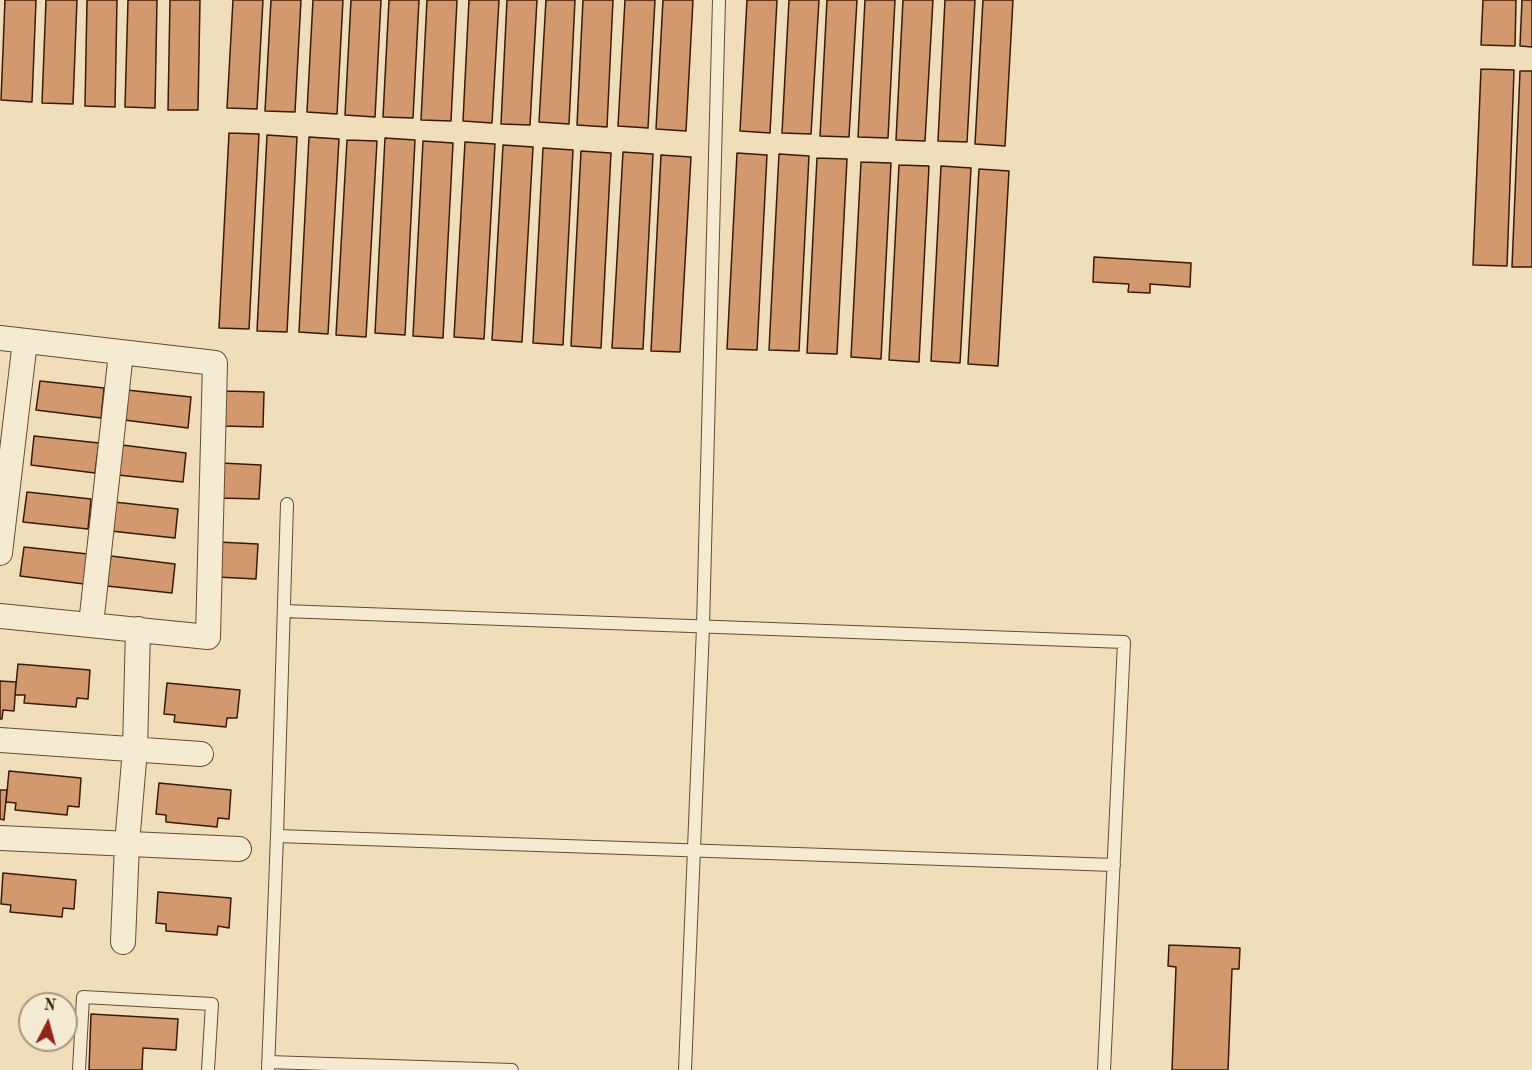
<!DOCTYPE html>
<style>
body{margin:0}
#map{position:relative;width:1532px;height:1070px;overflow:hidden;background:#f0deba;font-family:"Old Standard TT",serif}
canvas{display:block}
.north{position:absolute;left:18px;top:992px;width:60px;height:60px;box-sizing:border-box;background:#f5ead2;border:2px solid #a99781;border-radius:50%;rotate:6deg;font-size:16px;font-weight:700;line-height:24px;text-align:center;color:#381a08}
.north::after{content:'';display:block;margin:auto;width:21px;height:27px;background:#8f2418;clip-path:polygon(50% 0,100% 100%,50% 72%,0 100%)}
</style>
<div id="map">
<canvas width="1532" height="1070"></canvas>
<div class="north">N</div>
</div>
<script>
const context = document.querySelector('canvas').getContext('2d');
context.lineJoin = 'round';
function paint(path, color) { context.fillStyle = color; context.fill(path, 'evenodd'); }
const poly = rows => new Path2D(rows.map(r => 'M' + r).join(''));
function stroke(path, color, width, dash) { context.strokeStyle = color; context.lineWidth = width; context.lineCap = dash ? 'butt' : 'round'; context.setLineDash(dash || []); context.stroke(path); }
const building = poly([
 [5,0,36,0,32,102,1,100,5,0],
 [46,0,77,0,73,104,42,103,46,0],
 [87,0,117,0,115,107,85,106,87,0],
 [128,0,157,0,155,108,125,107,128,0],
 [170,0,200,0,198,110,168,110,170,0],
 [233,0,263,0,257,109,227,108,233,0],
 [271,0,301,0,295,112,265,111,271,0],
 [313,0,343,0,337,114,307,112,313,0],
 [351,0,381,0,375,117,345,115,351,0],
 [389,0,419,0,413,118,383,117,389,0],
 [427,0,457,0,451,121,421,120,427,0],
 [469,0,499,0,492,123,463,121,469,0],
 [507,0,537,0,530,125,501,124,507,0],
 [546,0,575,0,569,124,539,122,546,0],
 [583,0,613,0,607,127,577,125,583,0],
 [625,0,655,0,648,128,618,126,625,0],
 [663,0,693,0,686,131,656,129,663,0],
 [747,0,777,0,770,133,740,131,747,0],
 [789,0,819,0,811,134,782,133,789,0],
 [827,0,857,0,849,137,820,136,827,0],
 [865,0,895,0,888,138,858,137,865,0],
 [903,0,933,0,925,141,896,140,903,0],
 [945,0,975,0,967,142,938,141,945,0],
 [983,0,1013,0,1005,146,975,144,983,0],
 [1483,0,1516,0,1515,46,1481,45,1483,0],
 [1522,0,1532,0,1532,47,1520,46,1522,0],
 [1481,69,1514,70,1507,266,1473,265,1481,69],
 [1520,71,1532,71,1532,267,1512,267,1520,71],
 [229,133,259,134,249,329,219,328,229,133],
 [267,135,297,137,287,332,257,331,267,135],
 [309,137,339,139,328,334,299,332,309,137],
 [385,138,415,140,405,335,375,333,385,138],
 [347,140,377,141,366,337,336,335,347,140],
 [423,141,453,143,443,338,413,336,423,141],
 [465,142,495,144,484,339,454,337,465,142],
 [503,145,533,147,522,342,492,340,503,145],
 [543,148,573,150,563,345,533,343,543,148],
 [581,151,611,153,601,348,571,346,581,151],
 [623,152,653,154,643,349,612,348,623,152],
 [737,153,767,155,757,350,727,349,737,153],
 [779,154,809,156,799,351,769,350,779,154],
 [661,155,691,157,680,352,651,351,661,155],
 [817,158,847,159,837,354,807,353,817,158],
 [861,162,891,163,881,359,851,357,861,162],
 [899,165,929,166,919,362,889,360,899,165],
 [941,166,971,168,960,363,931,361,941,166],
 [979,169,1009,171,998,366,968,364,979,169],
 [1094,257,1191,263,1190,287,1150,284,1150,293,1128,292,1129,284,1093,282,1094,257],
 [40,381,104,388,101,418,36,410,40,381],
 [127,390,191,397,188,428,124,420,127,390],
 [225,391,264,392,263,427,223,426,225,391],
 [34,436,99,443,95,473,31,465,34,436],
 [122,445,186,453,183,482,118,475,122,445],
 [221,463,261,465,259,499,219,498,221,463],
 [27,492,91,499,88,529,23,522,27,492],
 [114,502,178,509,175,538,111,531,114,502],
 [218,542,258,544,256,579,217,577,218,542],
 [24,547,88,554,84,584,20,576,24,547],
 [111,556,175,564,172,593,107,586,111,556],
 [18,664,90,670,88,699,77,698,76,707,24,703,25,695,15,695,18,664],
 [0,681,16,682,14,711,3,710,2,719,0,719,0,681],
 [167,683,240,690,237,718,227,718,226,727,174,722,175,715,164,714,167,683],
 [9,771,81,778,79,807,68,806,67,815,15,810,16,803,6,802,9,771],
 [159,783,231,790,229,819,218,818,217,827,166,822,166,815,156,814,159,783],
 [0,790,7,790,4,820,0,819,0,790],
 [3,873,76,880,74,909,63,908,62,917,10,912,11,905,1,904,3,873],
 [158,892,231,898,229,928,218,926,217,935,166,931,166,924,156,923,158,892],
 [1169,945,1240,948,1239,969,1232,969,1228,1070,1172,1070,1176,967,1168,966,1169,945],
 [91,1014,178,1019,176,1050,143,1048,142,1070,89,1070,91,1014]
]);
paint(building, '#d3996e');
stroke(building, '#381a08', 1.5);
const service = poly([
 [284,611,1124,642,1104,1070],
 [277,836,1114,865],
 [268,1062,512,1070],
 [79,1070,83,997,212,1004,208,1070],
 [268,1070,277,836,287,504],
 [685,1070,703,627,719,0]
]);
const minor = poly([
 [0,338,215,363,208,637,0,616],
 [0,553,25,341],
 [91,624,121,353],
 [0,740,201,754],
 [0,838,239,849],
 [123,942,127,844,135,749,138,629]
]);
stroke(service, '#664b34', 14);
stroke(minor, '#664b34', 26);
stroke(service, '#f5ead2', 12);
stroke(minor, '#f5ead2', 24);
</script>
